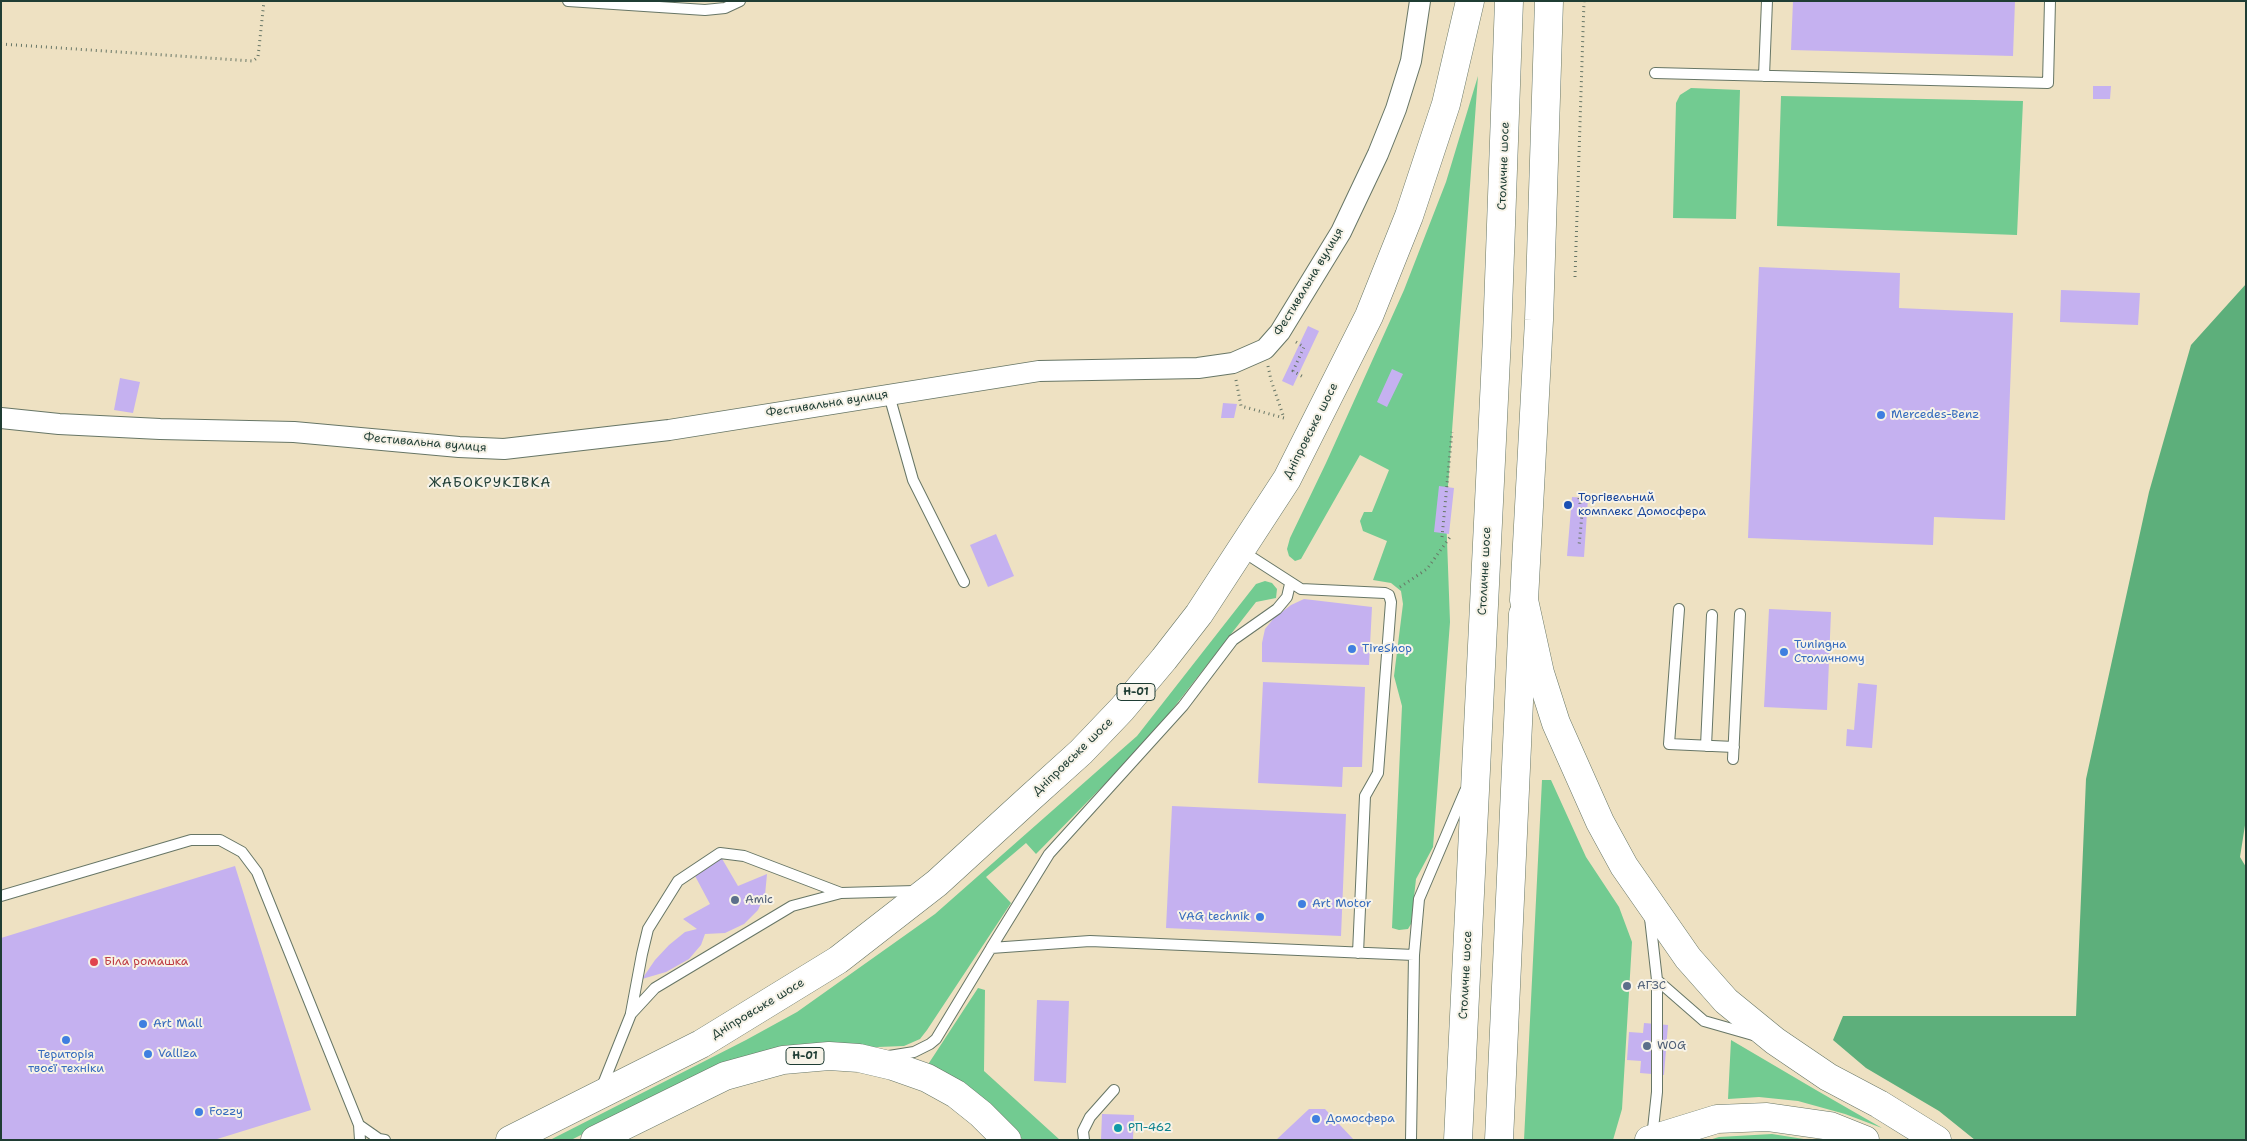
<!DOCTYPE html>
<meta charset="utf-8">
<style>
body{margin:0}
#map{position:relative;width:2247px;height:1141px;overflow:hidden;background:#eee1c2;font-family:"Shantell Sans",sans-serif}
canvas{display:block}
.frame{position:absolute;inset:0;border:2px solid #1f3d34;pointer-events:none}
</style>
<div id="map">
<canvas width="2247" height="1141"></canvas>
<div class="frame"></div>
</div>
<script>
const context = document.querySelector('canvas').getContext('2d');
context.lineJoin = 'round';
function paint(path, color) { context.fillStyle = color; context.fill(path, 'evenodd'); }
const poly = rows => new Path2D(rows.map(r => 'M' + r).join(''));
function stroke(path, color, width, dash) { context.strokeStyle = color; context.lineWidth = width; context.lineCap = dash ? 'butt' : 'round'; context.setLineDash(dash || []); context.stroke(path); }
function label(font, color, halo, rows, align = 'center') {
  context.font = font + ' "Shantell Sans",sans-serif'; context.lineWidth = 4; context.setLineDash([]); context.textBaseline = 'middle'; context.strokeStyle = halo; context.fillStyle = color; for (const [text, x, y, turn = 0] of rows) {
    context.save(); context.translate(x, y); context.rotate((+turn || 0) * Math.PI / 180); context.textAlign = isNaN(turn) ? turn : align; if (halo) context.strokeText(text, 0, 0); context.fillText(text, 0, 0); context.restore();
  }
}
paint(poly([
 [1478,76,1446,513,1450,622,1433,847,1416,879,1411,924,1408,929,1399,930,1392,928,1402,706,1394,676,1403,604,1401,591,1391,583,1373,580,1387,541,1363,531,1360,521,1364,512,1372,512,1389,470,1360,455,1301,559,1295,561,1289,556,1287,549,1290,538,1326,463,1404,290,1446,182],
 [1691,88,1740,90,1736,219,1673,218,1676,103,1680,95],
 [1781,96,2023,101,2017,235,1777,226],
 [1265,581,1272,583,1277,589,1276,598,1256,602,1150,738,1036,854,1026,843,986,877,1011,903,927,1030,920,1039,904,1046,851,1048,711,1069,571,1140,550,1140,746,1040,797,1012,935,914,1137,736,1256,584],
 [1542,780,1551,780,1586,857,1619,907,1632,942,1622,1109,1613,1140,1524,1140],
 [978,988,985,990,984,1071,1060,1140,1023,1140,997,1113,927,1066],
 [1731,1040,1816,1090,1882,1128,1845,1114,1798,1101,1759,1097,1728,1099],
 [1772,1134,1810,1140,1709,1140,1719,1137]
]), '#72cb91');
paint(poly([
 [2246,284,2246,819,2240,857,2246,867,2246,1140,1975,1140,1939,1111,1866,1068,1833,1040,1843,1016,2076,1016,2086,779,2149,492,2191,345]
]), '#5daf7b');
paint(poly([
 [1793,1,2015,1,2013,56,1791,50],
 [2093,86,2111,86,2110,99,2093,99],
 [1759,267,1900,273,1899,308,2013,313,2005,520,1934,517,1933,545,1748,538],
 [2061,290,2140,293,2138,325,2060,322],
 [1308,326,1319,331,1293,386,1282,381],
 [1392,369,1403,374,1387,407,1377,402],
 [120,378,140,382,133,413,114,410],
 [1223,403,1237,404,1234,418,1221,418],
 [1439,486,1454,488,1449,534,1434,532],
 [1572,497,1588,498,1584,557,1567,556],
 [996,534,1014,576,988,587,970,545],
 [1304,599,1372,607,1369,665,1262,662,1262,643,1265,629,1274,618,1291,605],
 [1769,609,1831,612,1827,710,1764,707],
 [1263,682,1365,687,1362,767,1343,767,1342,787,1258,783],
 [1858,683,1877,685,1872,748,1846,746,1847,729,1854,730],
 [1172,806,1346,814,1341,936,1166,928],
 [721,857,738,886,767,874,765,895,758,910,744,924,725,933,705,934,701,945,689,959,666,972,642,979,655,960,669,945,685,932,697,929,683,919,710,904,694,874],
 [235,866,311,1110,214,1140,1,1140,1,938],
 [1037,1000,1069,1001,1066,1083,1034,1081],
 [1644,1023,1668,1025,1664,1075,1640,1073,1641,1061,1627,1060,1629,1032,1643,1033],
 [1309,1109,1325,1109,1354,1140,1276,1140],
 [1102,1114,1134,1115,1133,1140,1101,1140]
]), '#c5b1f0');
const service = poly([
 [568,1,705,10,725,8,740,1],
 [1655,73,2048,83,2050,1],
 [1764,76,1767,1],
 [889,395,913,480,964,582],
 [1242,551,1301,589,1385,593,1389,595,1391,602,1378,773,1365,796,1358,953],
 [1679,609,1669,744,1734,747],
 [1706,746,1712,615],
 [1733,759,1740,614],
 [1,896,191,840,220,840,242,852,257,872,359,1125,360,1140],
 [1650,918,1657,980,1657,1092,1652,1138],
 [991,948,1049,854,1183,706,1233,640,1277,609,1287,597,1290,584],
 [1657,980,1704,1021,1753,1035],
 [631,1013,642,954,648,929,678,881,720,853,744,856,841,893],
 [889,1056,914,1052,930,1044,936,1039,991,948,1090,941,1414,955],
 [601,1089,631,1014,655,988,792,906,841,893,915,891],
 [359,1125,379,1139,385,1140],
 [1084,1140,1083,1131,1090,1117,1114,1090],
 [1411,1140,1414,955,1419,899,1465,791]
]);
const minor = poly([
 [1,418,59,424,160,429,294,432,459,447,504,449,669,430,1039,371,1198,368,1233,363,1265,349,1280,332,1341,232,1378,154,1396,109,1411,61,1420,1]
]);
const primary = poly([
 [595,1140,725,1076,783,1060,829,1056,859,1058,893,1066,927,1078,956,1094,981,1114,1007,1140],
 [1458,1140,1497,337,1509,1],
 [1499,1140,1523,614],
 [1649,1140,1717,1119,1767,1117,1830,1126,1865,1140]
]);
const trunk = poly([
 [1549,1,1539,320,1524,600,1540,673,1556,723,1600,822,1624,866,1688,958,1726,1001,1775,1041,1828,1077,1879,1104,1937,1140],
 [510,1140,701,1044,838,960,937,883,1030,798,1081,752,1122,709,1164,659,1199,614,1287,479,1369,316,1409,216,1446,104,1470,1]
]);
stroke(service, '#677666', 12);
stroke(minor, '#677666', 22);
stroke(primary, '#677666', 29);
stroke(trunk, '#677666', 29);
stroke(poly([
 [1,44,253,61,258,57,264,1],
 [1575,277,1584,1],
 [1296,342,1304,347,1293,371,1305,378],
 [1268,366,1271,380,1284,418],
 [1236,380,1241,406,1284,418],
 [1578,493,1582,514,1579,546],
 [1442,537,1452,432],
 [1400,587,1427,569,1450,537]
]), '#677666', 3, [1, 4]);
stroke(service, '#fff', 10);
stroke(minor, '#fff', 20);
stroke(primary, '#fff', 28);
stroke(trunk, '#fff', 28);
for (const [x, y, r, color] of [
 [1881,415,5,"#3f7fe0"],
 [1568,505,5,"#1a4fb4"],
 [1352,649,5,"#3f7fe0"],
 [1784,652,5,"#3f7fe0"],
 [735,900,5,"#5c6f8a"],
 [1302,904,5,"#3f7fe0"],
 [1260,917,5,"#3f7fe0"],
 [94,962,5,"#e0444e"],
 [1627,986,5,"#5c6f8a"],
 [143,1024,5,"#3f7fe0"],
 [66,1040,5,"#3f7fe0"],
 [1647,1046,5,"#5c6f8a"],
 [148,1054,5,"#3f7fe0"],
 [199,1112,5,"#3f7fe0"],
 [1316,1119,5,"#3f7fe0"],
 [1118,1128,5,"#0f9aa8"]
]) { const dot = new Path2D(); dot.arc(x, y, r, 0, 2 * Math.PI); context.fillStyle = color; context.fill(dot); stroke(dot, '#f7f3e8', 2); }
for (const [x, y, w] of [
 [1136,692,38],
 [805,1056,38]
]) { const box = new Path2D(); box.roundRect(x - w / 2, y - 8.5, w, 17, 4); context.fillStyle = '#f7f3e8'; context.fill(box); stroke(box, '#1f3d34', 1); }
label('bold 11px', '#1f3d34', null, [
 ["Н-01",1136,692],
 ["Н-01",805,1056]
]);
label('12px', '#1f3d34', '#f7f3e8', [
 ["Столичне шосе",1504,166,-88],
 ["Фестивальна вулиця",1309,282,-59],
 ["Фестивальна вулиця",827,404,-9],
 ["Дніпровське шосе",1311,431,-63],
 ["Фестивальна вулиця",425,443,5],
 ["Столичне шосе",1485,571,-87],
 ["Дніпровське шосе",1073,757,-44],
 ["Столичне шосе",1466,975,-87],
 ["Дніпровське шосе",758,1009,-31]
]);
label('12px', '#366cbe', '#f7f3e8', [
 ["Mercedes-Benz",1891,415],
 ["Tuningна",1794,645],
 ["Столичному",1794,659],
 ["TireShop",1362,649],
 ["Art Motor",1312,904],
 ["VAG technik",1250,917,"right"],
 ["Art Mall",153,1024],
 ["Valliza",158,1054],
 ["Територія",66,1055,"center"],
 ["твоєї техніки",66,1069,"center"],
 ["Fozzy",209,1112],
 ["Домосфера",1326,1119]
], 'left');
label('12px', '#164399', '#f7f3e8', [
 ["Торгівельний",1578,498],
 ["комплекс Домосфера",1578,512]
], 'left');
label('12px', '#4e5e75', '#f7f3e8', [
 ["Amic",745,900],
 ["АГЗС",1637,986],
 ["WOG",1657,1046]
], 'left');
label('12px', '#be3a42', '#f7f3e8', [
 ["Біла ромашка",104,962]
], 'left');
label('12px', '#0d838f', '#f7f3e8', [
 ["РП-462",1128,1128]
], 'left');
context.letterSpacing = '1px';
label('14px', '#1f3d34', '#f7f3e8', [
 ["ЖАБОКРУКІВКА",490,483]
]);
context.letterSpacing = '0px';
</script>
